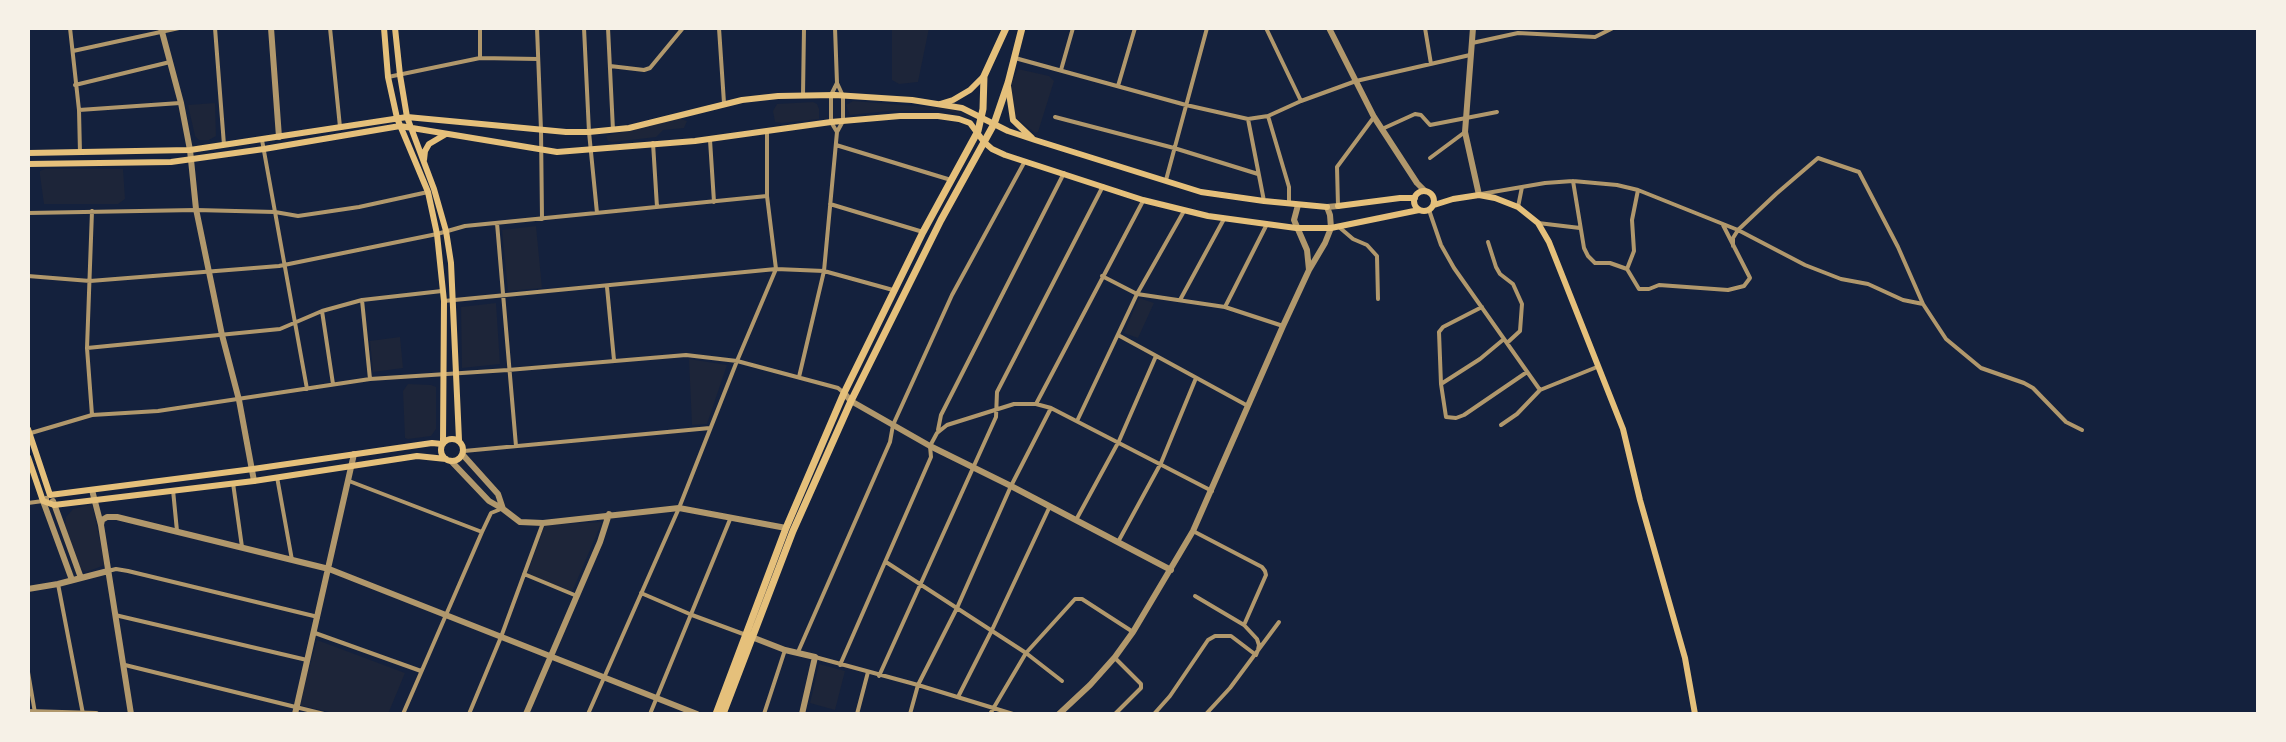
<!DOCTYPE html>
<style>
body{margin:0}
#map{position:relative;width:2286px;height:742px;overflow:hidden;background:#14213d;font-family:"Asap Condensed",sans-serif}
canvas{display:block}
.frame{position:absolute;inset:0;border:30px solid #f6f1e7;pointer-events:none}
</style>
<div id="map">
<canvas width="2286" height="742"></canvas>
<div class="frame"></div>
</div>
<script>
const context = document.querySelector('canvas').getContext('2d');
context.lineJoin = 'round';
function paint(path, color) { context.fillStyle = color; context.fill(path, 'evenodd'); }
const poly = rows => new Path2D(rows.map(r => 'M' + r).join(''));
function stroke(path, color, width, dash) { context.strokeStyle = color; context.lineWidth = width; context.lineCap = dash ? 'butt' : 'round'; context.setLineDash(dash || []); context.stroke(path); }
paint(poly([
 [892,28,929,28,918,82,899,84,892,80],
 [1018,69,1049,76,1054,81,1038,132,1035,133,1015,117,1011,94,1012,82],
 [853,101,951,109,970,116,970,118,945,110,888,111,850,115,846,105],
 [813,102,817,104,819,109,819,119,781,123,775,122,773,111,777,104],
 [215,103,216,136,209,140,199,140,195,136,188,105],
 [679,118,687,121,684,128,663,130,656,137,613,142,608,141,606,136],
 [45,169,123,169,125,199,118,204,44,204,40,175,40,171],
 [536,226,542,288,508,291,502,230],
 [1139,298,1154,303,1138,338,1124,333],
 [496,303,500,364,462,368,461,307],
 [400,337,403,368,373,372,370,341],
 [689,359,727,365,707,424,692,425],
 [408,384,431,385,436,387,436,429,431,436,408,439,405,438,403,391],
 [92,504,105,565,86,572,79,568,65,525,66,517,73,509],
 [602,522,572,592,527,574,545,525],
 [317,640,405,673,388,714,338,714,299,705],
 [819,664,845,671,835,710,810,703]
]), '#1d2539');
stroke(poly([
 [70,28,79,110,80,153],
 [215,28,224,145],
 [330,28,340,127],
 [537,28,541,130,542,219],
 [584,28,589,132,597,213],
 [608,28,613,130],
 [719,28,724,103],
 [1266,28,1301,101],
 [1425,28,1431,64],
 [1472,43,1518,33,1595,37,1613,28],
 [73,51,179,28],
 [480,58,480,28],
 [1015,58,1186,105,1248,119,1268,116,1301,101,1356,81,1470,55],
 [610,66,644,70,650,68,683,28],
 [1061,70,1073,28],
 [388,77,480,58,538,59],
 [837,83,831,95,831,122,837,132],
 [75,85,170,62],
 [1118,86,1135,28],
 [803,95,804,28],
 [79,110,180,103],
 [1268,116,1289,187,1289,202],
 [1055,117,1174,148,1258,174],
 [1248,119,1264,201],
 [1382,129,1415,114,1421,115,1430,125,1497,112],
 [262,140,307,389],
 [710,140,714,202],
 [653,143,657,207],
 [836,145,951,180],
 [1430,158,1465,132],
 [1166,180,1207,28],
 [1573,181,1584,248,1588,256,1595,263,1610,263,1627,269,1639,289,1649,289,1659,285,1728,290,1744,286,1750,278,1748,274,1723,225],
 [1481,194,1545,183,1573,181,1617,185,1638,190,1738,230,1805,265,1841,279,1868,284,1903,300,1923,304],
 [830,204,923,232],
 [1338,206,1337,167,1374,117],
 [1518,207,1522,187],
 [1429,210,1441,245,1454,268,1540,390],
 [92,211,87,348,92,415],
 [28,213,196,210,275,212,298,216,359,207,428,192],
 [497,223,516,446],
 [1538,223,1580,228],
 [1339,227,1353,239,1367,245,1377,256,1378,299],
 [1488,242,1496,267,1500,274,1513,284,1522,304,1520,331,1507,343],
 [1733,246,1733,238,1738,230,1776,194,1818,158,1859,172,1898,247,1923,304,1946,339,1981,368,2024,383,2033,388,2066,422,2082,430],
 [1627,269,1634,251,1632,220,1638,190],
 [28,276,90,281,279,266,437,234,465,226,767,196],
 [1102,276,1137,294,1225,307,1283,326],
 [607,287,614,360],
 [362,300,370,379],
 [1180,300,1224,219],
 [444,301,776,269,824,271,893,290],
 [1225,307,1267,224],
 [1482,307,1443,327,1439,332,1441,384,1446,417,1456,418,1464,415,1527,372],
 [322,311,333,384],
 [1118,335,1248,406],
 [87,348,280,329,322,311,362,300,442,291],
 [799,377,824,271,837,132,843,121,843,96,837,83,835,28],
 [1441,384,1480,359,1504,339],
 [1036,404,1143,201],
 [1078,419,1137,294,1184,211],
 [1501,425,1517,414,1540,390,1597,367],
 [938,430,941,415,1064,173],
 [31,433,92,415,158,411,370,379,508,370,686,355,737,361,838,388,844,393],
 [464,451,710,428],
 [277,477,292,560],
 [349,481,482,532],
 [233,483,242,547],
 [173,490,177,531],
 [28,503,43,501],
 [1076,520,1119,441,1156,356],
 [1193,531,1262,567,1265,571,1266,575,1244,625],
 [1118,542,1161,463,1196,378],
 [886,562,1026,653,1062,681],
 [108,571,116,569,128,571,318,617],
 [524,574,577,596],
 [58,584,83,714],
 [641,593,692,615,746,635],
 [115,615,307,660],
 [315,633,421,671],
 [798,652,890,442,893,425,952,295,1025,161],
 [815,657,918,685,1013,714],
 [125,665,324,714],
 [840,665,931,457,930,446,937,433,947,425,1014,404,1036,404,1051,408,1212,491],
 [28,672,35,713],
 [879,676,996,417,997,392,1103,186],
 [958,697,992,630,1050,506],
 [403,714,482,532,491,513,501,509],
 [469,714,501,637,543,523],
 [588,714,679,508,737,361,776,269,767,196,767,131],
 [650,714,731,517],
 [764,714,785,650],
 [857,714,868,672],
 [910,714,918,685,957,608,1011,486,1051,408],
 [990,714,1026,653,1075,599,1082,599,1133,632],
 [1115,714,1141,688,1141,684,1115,658],
 [1154,714,1170,696,1208,640,1215,636,1231,636,1256,655,1258,650,1259,645,1257,639,1244,625,1195,596],
 [1206,714,1230,688,1279,622]
]), '#b1986c', 4);
stroke(poly([
 [161,28,181,103,190,150,196,209,222,335,239,400,254,481],
 [271,28,279,137],
 [1329,28,1374,117,1417,183,1425,191],
 [1473,28,1465,132,1479,195],
 [1298,205,1294,220,1307,250,1309,270,1325,243,1331,228,1330,215,1327,207,1338,206],
 [844,393,851,401,930,446,1011,486,1171,570],
 [463,455,498,494,503,509,520,522,543,523,679,508,786,528],
 [451,461,489,501,503,509],
 [92,490,101,525,131,714],
 [46,499,43,501,72,580],
 [53,501,81,578],
 [101,525,102,520,107,517,117,517,329,569,697,714],
 [28,589,58,584,108,571],
 [749,636,785,650,815,657,802,714],
 [28,712,96,714],
 [295,714,354,454],
 [526,714,600,542,609,514],
 [1059,714,1090,685,1115,657,1133,632,1193,531,1283,326,1309,270]
]), '#b1986c', 6);
stroke(poly([
 [384,28,388,77,397,118,428,192,437,234,444,301,443,442],
 [395,28,400,75,407,117,434,189,446,231,451,263,459,440],
 [1008,86,1013,120,1032,138],
 [940,104,953,100,970,90,984,76],
 [28,153,190,150,407,117,566,132,589,132,629,128,742,100,778,96,835,95,912,100,962,108,1008,131,1035,140,1201,192,1264,201,1327,207],
 [424,160,425,151,429,144,446,134],
 [28,164,171,162,264,149,400,126,557,152,695,141,831,122,900,116,938,116,959,119,970,123,984,142,992,149,1005,155,1143,200,1208,216,1296,228,1331,228,1419,210],
 '1414 201a10 10 0 1 1 20 0a10 10 0 1 1-20 0Z',
 [1434,205,1453,199,1479,195,1495,198,1518,207,1538,223,1549,242,1623,429,1640,500,1685,658,1695,714],
 [1338,206,1400,198,1415,198],
 [28,429,50,495,253,469,432,443,442,444],
 '441 450a11 11 0 1 1 22 0a11 11 0 1 1-22 0Z',
 [28,457,43,501,54,505,254,481,417,456,446,459]
]), '#e5c07b', 6);
stroke(poly([
 [716,714,786,528,844,393,923,232,978,131,983,109,984,76,1006,28],
 [723,714,793,531,851,401,941,220,994,124,1008,83,1022,28]
]), '#e5c07b', 7);
</script>
